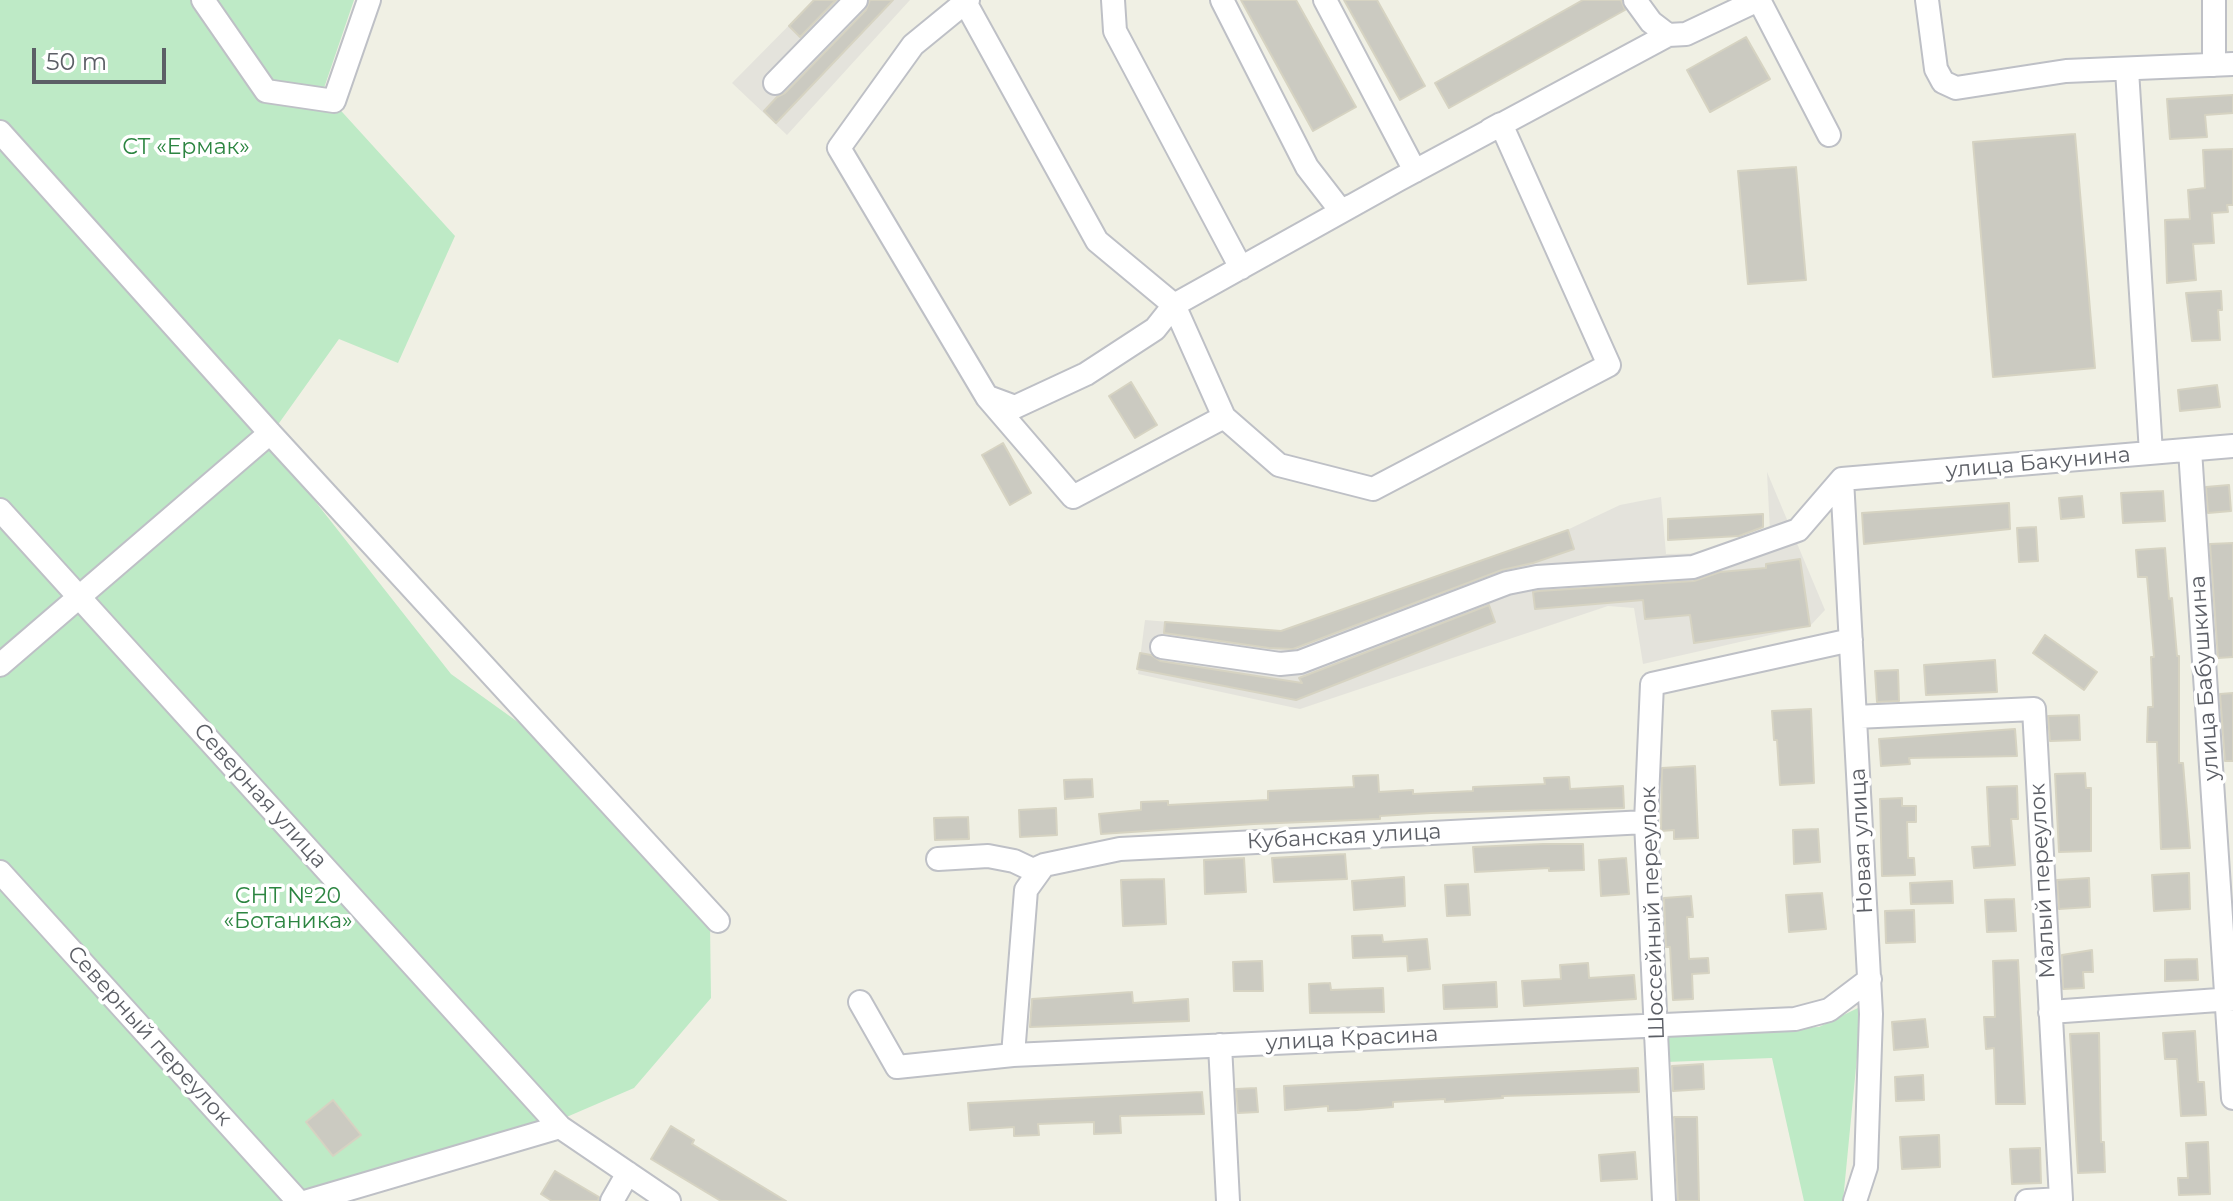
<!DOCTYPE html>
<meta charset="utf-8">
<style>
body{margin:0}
#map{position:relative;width:2233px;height:1201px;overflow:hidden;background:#f0f0e4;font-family:Montserrat,sans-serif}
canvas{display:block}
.scale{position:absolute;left:32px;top:48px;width:134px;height:36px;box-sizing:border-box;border:4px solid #5c5f66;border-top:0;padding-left:10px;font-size:24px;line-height:28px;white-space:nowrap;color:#5c5f66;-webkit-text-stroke:6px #fff;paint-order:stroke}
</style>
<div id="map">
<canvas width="2233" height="1201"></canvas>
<div class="scale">50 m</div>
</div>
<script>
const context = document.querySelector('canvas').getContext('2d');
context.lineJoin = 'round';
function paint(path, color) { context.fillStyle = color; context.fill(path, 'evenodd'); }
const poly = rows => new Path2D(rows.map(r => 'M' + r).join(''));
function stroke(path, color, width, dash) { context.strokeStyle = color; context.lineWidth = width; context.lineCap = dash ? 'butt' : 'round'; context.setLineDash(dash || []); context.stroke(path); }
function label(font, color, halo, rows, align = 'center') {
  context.font = font + ' Montserrat,sans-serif'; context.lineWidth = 7; context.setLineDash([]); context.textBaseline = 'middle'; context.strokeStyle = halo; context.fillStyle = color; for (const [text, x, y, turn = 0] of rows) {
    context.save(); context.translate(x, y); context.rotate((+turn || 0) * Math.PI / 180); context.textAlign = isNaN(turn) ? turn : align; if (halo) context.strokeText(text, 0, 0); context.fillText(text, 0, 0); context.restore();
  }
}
paint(poly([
 [814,0,910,0,787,135,732,83],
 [1767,472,1825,610,1810,626,1643,664,1634,608,1608,606,1300,709,1138,674,1145,620,1281,631,1567,530,1620,505,1661,497,1666,554,1711,553,1770,531]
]), '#e4e3dc');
paint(poly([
 [0,0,354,0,323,91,455,236,398,363,339,339,267,440,451,674,536,735,710,924,711,998,634,1088,541,1128,315,1201,0,1201],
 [1862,1006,1843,1201,1804,1201,1772,1058,1666,1062,1666,1033,1819,1027]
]), '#beeac6');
const building = poly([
 [814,0,836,0,800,37,789,26,814,0],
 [870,0,893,0,776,123,764,111,777,97,785,93,866,10,870,0],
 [1241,0,1296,0,1356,107,1313,131,1241,0],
 [1344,0,1377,0,1425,86,1400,100,1344,0],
 [1583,0,1621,0,1625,10,1449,108,1435,83,1583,0],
 [1746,37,1770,79,1710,112,1687,70,1746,37],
 [2233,95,2233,113,2205,115,2207,137,2170,139,2167,99,2233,95],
 [2075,134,2095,368,1993,377,1973,142,2075,134],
 [2233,149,2233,205,2227,205,2228,212,2212,213,2214,243,2193,244,2196,280,2167,283,2165,220,2190,219,2188,190,2205,188,2203,150,2233,149],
 [1796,167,1806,280,1748,284,1738,171,1796,167],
 [2221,291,2222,310,2218,310,2220,340,2192,341,2186,293,2221,291],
 [1131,382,1157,425,1135,438,1109,396,1131,382],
 [2217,385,2220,407,2180,411,2178,390,2217,385],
 [1003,443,1031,493,1010,505,982,455,1003,443],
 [2229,485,2231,511,2208,513,2206,487,2229,485],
 [2163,491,2165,521,2123,523,2121,493,2163,491],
 [2082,496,2084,517,2061,519,2059,498,2082,496],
 [2009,503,2010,529,1864,544,1862,513,2009,503],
 [1763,514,1763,527,1739,536,1668,540,1668,519,1763,514],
 [2036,527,2038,561,2019,562,2017,528,2036,527],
 [1568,530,1574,549,1533,563,1502,570,1293,649,1269,648,1164,633,1165,622,1281,631,1568,530],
 [2233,543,2233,657,2218,658,2210,544,2233,543],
 [2165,548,2169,599,2172,598,2177,656,2179,656,2179,763,2183,763,2190,848,2161,849,2157,742,2147,742,2148,707,2153,707,2151,657,2154,657,2147,577,2138,577,2136,550,2165,548],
 [1800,559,1810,626,1694,643,1690,615,1645,619,1643,600,1535,609,1533,592,1539,591,1694,581,1720,572,1766,568,1766,564,1800,559],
 [1489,605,1495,622,1296,700,1137,669,1140,653,1151,655,1160,661,1302,683,1299,678,1489,605],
 [2045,635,2097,672,2084,690,2033,653,2045,635],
 [1995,660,1997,692,1926,695,1924,665,1995,660],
 [1898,670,1899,701,1877,702,1875,671,1898,670],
 [2233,693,2233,761,2225,761,2220,694,2233,693],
 [1811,709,1814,783,1780,785,1777,740,1774,740,1772,711,1811,709],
 [2079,715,2080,740,2050,741,2048,716,2079,715],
 [2015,729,2017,756,1909,758,1910,764,1881,766,1879,739,2015,729],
 [1695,766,1698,838,1674,839,1674,830,1661,831,1662,768,1695,766],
 [2085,773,2086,788,2091,788,2091,851,2059,852,2055,774,2085,773],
 [1378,775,1379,792,1413,790,1413,794,1473,791,1473,787,1545,784,1544,778,1569,777,1570,789,1623,786,1624,808,1431,813,1380,816,1380,819,1254,824,1101,834,1099,814,1141,810,1141,802,1168,801,1168,805,1268,800,1268,791,1354,787,1353,776,1378,775],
 [1092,779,1093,797,1065,799,1064,780,1092,779],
 [2017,786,2018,819,2011,819,2015,865,1974,868,1972,847,1990,846,1987,787,2017,786],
 [1902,798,1902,806,1916,806,1916,822,1907,822,1908,858,1914,858,1915,875,1882,876,1880,799,1902,798],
 [1056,808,1057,835,1020,837,1019,810,1056,808],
 [968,817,969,839,935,840,934,818,968,817],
 [1818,829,1820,862,1794,864,1793,830,1818,829],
 [1543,844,1583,844,1584,870,1549,871,1549,868,1475,872,1473,847,1543,844],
 [1345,854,1347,879,1274,882,1272,858,1345,854],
 [1244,858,1246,892,1205,894,1204,860,1244,858],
 [1626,858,1629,894,1601,896,1599,860,1626,858],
 [2189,873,2190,909,2154,911,2152,875,2189,873],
 [1404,877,1405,906,1354,910,1352,881,1404,877],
 [2089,878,2090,907,2059,909,2057,880,2089,878],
 [1164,879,1166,924,1123,926,1121,880,1164,879],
 [1952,881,1953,903,1911,904,1910,883,1952,881],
 [1468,884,1470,915,1447,916,1445,885,1468,884],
 [1822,893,1826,929,1789,932,1786,895,1822,893],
 [1691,896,1693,917,1687,917,1689,959,1708,958,1709,973,1692,974,1693,999,1673,1000,1670,947,1666,947,1664,898,1691,896],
 [2014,899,2016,931,1987,932,1985,900,2014,899],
 [1914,910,1915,942,1886,943,1885,911,1914,910],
 [1382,935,1383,942,1427,939,1430,969,1408,971,1407,956,1353,958,1352,936,1382,935],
 [2092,950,2093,972,2083,972,2084,988,2063,989,2062,955,2092,950],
 [2197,959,2198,980,2165,981,2165,960,2197,959],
 [2018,960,2025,1104,1996,1104,1994,1048,1986,1049,1984,1017,1995,1017,1993,961,2018,960],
 [1262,961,1263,991,1234,991,1233,962,1262,961],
 [1588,963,1589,978,1634,975,1636,999,1524,1006,1522,981,1561,979,1560,965,1588,963],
 [1496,982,1497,1007,1444,1009,1443,985,1496,982],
 [1330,983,1331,990,1383,988,1384,1012,1310,1013,1309,984,1330,983],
 [1132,992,1133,1003,1188,999,1189,1021,1030,1027,1032,999,1132,992],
 [1925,1019,1928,1047,1894,1050,1892,1022,1925,1019],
 [2195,1031,2198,1082,2204,1082,2206,1115,2181,1116,2177,1059,2165,1059,2163,1033,2195,1031],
 [2099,1033,2101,1142,2104,1142,2105,1172,2078,1173,2070,1034,2099,1033],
 [1703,1064,1704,1089,1673,1091,1672,1066,1703,1064],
 [1638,1068,1639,1092,1502,1096,1503,1098,1445,1102,1445,1099,1393,1102,1393,1107,1357,1110,1328,1111,1328,1106,1285,1110,1284,1086,1638,1068],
 [1923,1075,1924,1100,1896,1101,1895,1077,1923,1075],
 [1256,1088,1258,1112,1238,1113,1236,1089,1256,1088],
 [1202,1092,1204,1114,1120,1116,1121,1133,1094,1134,1094,1122,1038,1124,1039,1135,1014,1136,1014,1127,970,1130,968,1103,1202,1092],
 [333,1100,361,1135,333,1156,306,1122,333,1100],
 [1674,1117,1697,1117,1699,1201,1678,1201,1674,1117],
 [671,1126,694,1140,692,1144,786,1201,721,1201,651,1159,671,1126],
 [1939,1135,1940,1167,1902,1169,1900,1137,1939,1135],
 [2208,1142,2210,1194,2179,1195,2178,1178,2188,1178,2186,1143,2208,1142],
 [2040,1148,2041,1183,2012,1184,2010,1149,2040,1148],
 [1635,1152,1637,1179,1601,1181,1599,1155,1635,1152],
 [555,1171,599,1197,598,1201,552,1201,541,1194,555,1171]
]);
paint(building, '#cbcac1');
stroke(building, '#d6d3c2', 2);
const minor = poly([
 [203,0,266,91,334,101,369,0],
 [968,0,913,45,839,148,987,397,1073,497,1224,417,1174,305,1398,180,1668,35],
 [1113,0,1115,31,1241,268],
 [1222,0,1307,167,1341,211,1351,206],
 [1325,0,1415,171],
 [1635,0,1651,22,1668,35,1686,34,1758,0],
 [1759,0,1829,135],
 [1927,0,1936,69,1943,82,1956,88,2066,71,2233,64],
 [965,2,1097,241,1174,305,1155,329,1086,374,1015,407,988,397],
 [2214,65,2214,0],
 [2127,70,2151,453],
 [775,83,856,0],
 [0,132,270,433,718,921],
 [1224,417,1279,465,1373,489,1609,365,1501,124,1490,130],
 [2190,450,2233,1098],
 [1842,479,1871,1014,1866,1167,1855,1201],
 [1842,479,2233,446],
 [0,510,560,1127,669,1201],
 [1162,647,1280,664,1300,662,1507,583,1537,577,1693,567,1798,530,1842,479],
 [0,665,270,433],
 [1855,717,2034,709,2061,1199,2027,1201],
 [938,859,988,856,1014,861,1033,870,1044,865,1120,849,1646,822],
 [0,872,298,1201],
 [860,1002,897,1067,1013,1055,1795,1019,1829,1010,1870,979],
 [2050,1012,2233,999],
 [1220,1045,1228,1201],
 [1013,1055,1026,890,1044,865],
 [308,1201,560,1127],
 [612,1201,628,1173],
 [1664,1201,1646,822,1652,684,1851,640]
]);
stroke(minor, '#bec0c6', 26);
stroke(minor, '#fff', 22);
label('22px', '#2c8541', '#fff', [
 ["СТ «Ермак»",186,148],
 ["СНТ №20",288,897],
 ["«Ботаника»",288,922]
]);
label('22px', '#5c5f66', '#fff', [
 ["улица Бакунина",2038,463,-5],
 ["улица Бабушкина",2205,678,-94],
 ["Северная улица",260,796,48],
 ["Кубанская улица",1344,837,-3],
 ["Новая улица",1862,841,-93],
 ["Малый переулок",2043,881,-93],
 ["Шоссейный переулок",1653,913,-92],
 ["Северный переулок",149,1036,48],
 ["улица Красина",1352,1039,-3]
]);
</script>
